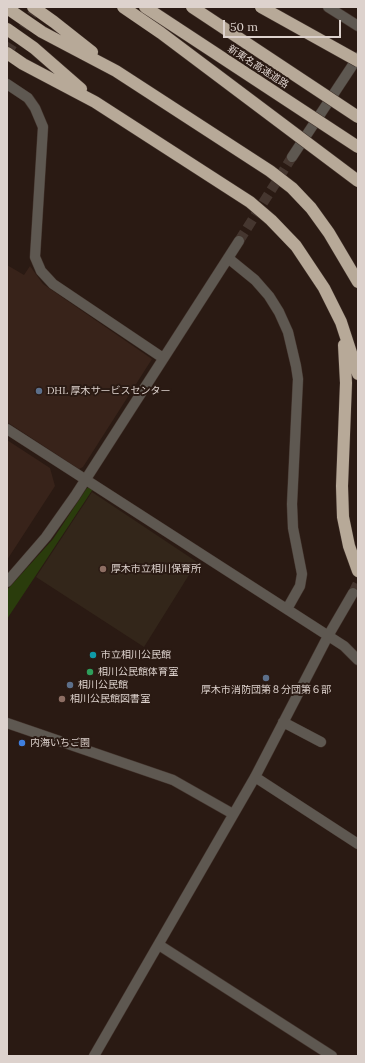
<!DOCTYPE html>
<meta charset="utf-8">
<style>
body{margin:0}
#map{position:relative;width:365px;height:1063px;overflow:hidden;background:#2a1a13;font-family:Lora,serif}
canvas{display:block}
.frame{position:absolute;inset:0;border:8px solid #ddd2cd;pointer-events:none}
.scale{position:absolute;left:223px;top:20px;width:118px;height:18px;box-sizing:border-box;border:2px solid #ddd2cd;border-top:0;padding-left:5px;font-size:12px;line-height:14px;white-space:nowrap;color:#ddd2cd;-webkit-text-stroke:3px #2a1a13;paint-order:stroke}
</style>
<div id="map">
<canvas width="365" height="1063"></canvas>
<div class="frame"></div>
<div class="scale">50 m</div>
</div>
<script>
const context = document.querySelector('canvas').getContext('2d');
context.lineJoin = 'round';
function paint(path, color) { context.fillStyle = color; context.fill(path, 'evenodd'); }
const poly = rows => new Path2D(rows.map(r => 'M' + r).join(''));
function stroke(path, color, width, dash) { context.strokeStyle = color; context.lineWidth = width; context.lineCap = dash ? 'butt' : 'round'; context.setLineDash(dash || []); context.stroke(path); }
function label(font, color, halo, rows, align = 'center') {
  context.font = font + ' Lora,"Noto Sans JP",serif'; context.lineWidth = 4; context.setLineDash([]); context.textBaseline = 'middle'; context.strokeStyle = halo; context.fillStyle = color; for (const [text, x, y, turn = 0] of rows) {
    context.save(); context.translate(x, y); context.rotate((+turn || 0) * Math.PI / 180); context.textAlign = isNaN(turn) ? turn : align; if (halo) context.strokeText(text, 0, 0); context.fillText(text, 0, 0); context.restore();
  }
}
paint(poly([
 [7,265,24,275,30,266,43,284,152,359,83,467,79,469,7,422],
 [7,440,50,468,55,486,7,560]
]), '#38231a');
paint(poly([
 [92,492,197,562,144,647,36,577]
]), '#33261a');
paint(poly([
 [90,487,93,489,7,619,7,590,53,539,87,488]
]), '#2a3c0c');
stroke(poly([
 [7,53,37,7],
 [239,241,292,157],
 [353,593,358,583]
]), '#45362f', 10, [10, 5]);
const minor = poly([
 [328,7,358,26],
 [7,84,28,98,35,108,43,127,35,257,41,271,53,284,163,358],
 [292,157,358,57],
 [228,258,255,280,269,296,279,312,288,332,296,366,298,379,292,504,293,528,302,574,300,586,287,609],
 [7,429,344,646,358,660],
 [7,582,46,537,75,496,239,241],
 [283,722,321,742],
 [7,723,173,780,233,814],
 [255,777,358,844],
 [159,945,332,1056],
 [94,1056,255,777,328,636,353,593]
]);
const highway = poly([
 [33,7,54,22,92,52],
 [7,8,42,32,116,71,270,171,292,188,311,208,329,233,358,282],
 [7,29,34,48,81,89],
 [7,53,23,64,95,102,250,202,271,220,296,246,324,288,341,322,358,374],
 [344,345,346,383,342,486,343,517,349,546,358,571]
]);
stroke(minor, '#43342d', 11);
stroke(highway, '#43342d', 13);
stroke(minor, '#5e5851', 10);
stroke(highway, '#b7a998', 12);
const highwayBridge = poly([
 [123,7,161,33,358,181],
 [145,7,358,147],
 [192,7,358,117],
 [261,7,358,61]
]);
stroke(highwayBridge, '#43342d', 13, []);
stroke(highwayBridge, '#b7a998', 12);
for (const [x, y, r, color] of [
 [39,391,4,"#5c6f8a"],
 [103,569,4,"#8d6e63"],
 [93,655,4,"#0f9aa8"],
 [90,672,4,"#2e9e5b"],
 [266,678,4,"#5c6f8a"],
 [70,685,4,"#5c6f8a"],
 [62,699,4,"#8d6e63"],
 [22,743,4,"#3f7fe0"]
]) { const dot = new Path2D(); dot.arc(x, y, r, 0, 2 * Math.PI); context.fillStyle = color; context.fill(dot); stroke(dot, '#2a1a13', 1.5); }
label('10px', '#ddd2cd', '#2a1a13', [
 ["新東名高速道路",258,67,33]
]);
label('10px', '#ddd2cd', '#2a1a13', [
 ["DHL 厚木サービスセンター",47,391],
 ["厚木市立相川保育所",111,569],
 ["市立相川公民館",101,655],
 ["相川公民館体育室",98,672],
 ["相川公民館",78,685],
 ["厚木市消防団第８分団第６部",266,690,"center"],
 ["相川公民館図書室",70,699],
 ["内海いちご園",30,743]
], 'left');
</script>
